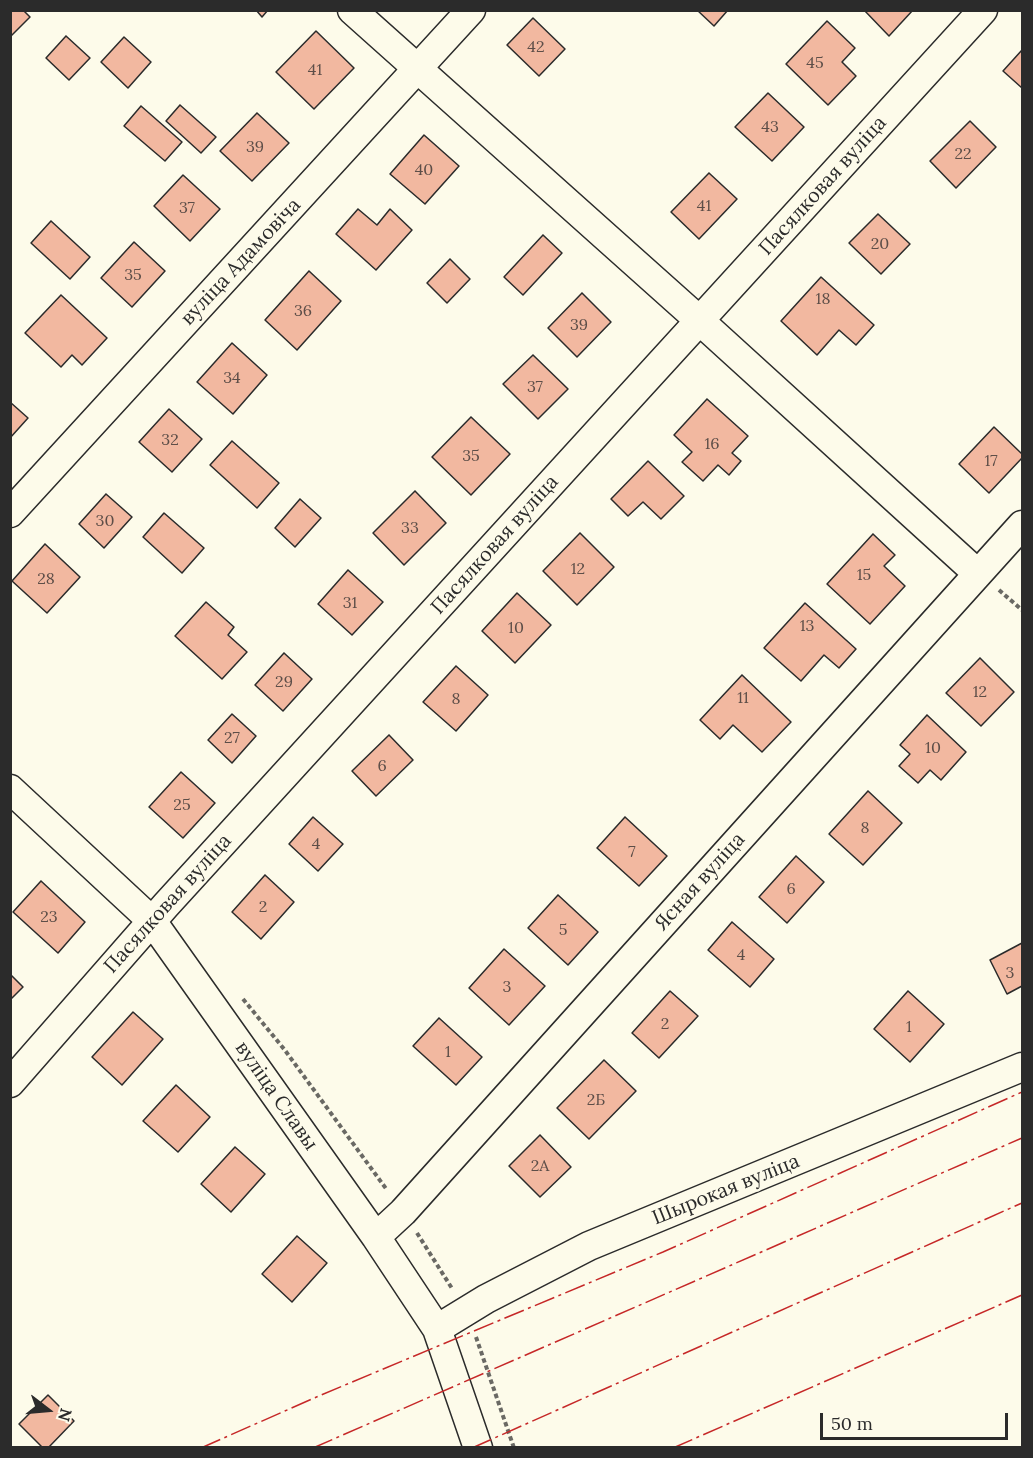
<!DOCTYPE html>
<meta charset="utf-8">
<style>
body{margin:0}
#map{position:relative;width:1033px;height:1458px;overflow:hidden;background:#fdfbea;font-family:Lora,serif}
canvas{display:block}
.frame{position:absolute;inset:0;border:12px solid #2b2b2b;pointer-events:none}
.north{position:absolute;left:18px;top:1380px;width:60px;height:60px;-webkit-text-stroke:4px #fdfbea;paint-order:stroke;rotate:106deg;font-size:16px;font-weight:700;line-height:24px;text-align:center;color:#2b2b2b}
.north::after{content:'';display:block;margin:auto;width:21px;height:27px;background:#2b2b2b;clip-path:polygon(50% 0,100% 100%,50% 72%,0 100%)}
.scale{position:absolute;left:820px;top:1413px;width:188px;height:27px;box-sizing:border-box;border:3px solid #2b2b2b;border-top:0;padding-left:8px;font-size:18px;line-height:21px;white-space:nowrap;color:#2b2b2b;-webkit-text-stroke:4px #fdfbea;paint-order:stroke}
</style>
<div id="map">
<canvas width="1033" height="1458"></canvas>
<div class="frame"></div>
<div class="north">N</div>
<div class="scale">50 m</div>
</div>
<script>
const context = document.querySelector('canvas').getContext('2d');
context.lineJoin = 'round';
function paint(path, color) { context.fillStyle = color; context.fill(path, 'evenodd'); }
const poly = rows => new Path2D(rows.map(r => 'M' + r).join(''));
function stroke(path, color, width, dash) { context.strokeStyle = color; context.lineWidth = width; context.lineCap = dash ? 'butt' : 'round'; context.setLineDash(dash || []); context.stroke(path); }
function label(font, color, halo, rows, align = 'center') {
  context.font = font + ' Lora,serif'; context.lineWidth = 4.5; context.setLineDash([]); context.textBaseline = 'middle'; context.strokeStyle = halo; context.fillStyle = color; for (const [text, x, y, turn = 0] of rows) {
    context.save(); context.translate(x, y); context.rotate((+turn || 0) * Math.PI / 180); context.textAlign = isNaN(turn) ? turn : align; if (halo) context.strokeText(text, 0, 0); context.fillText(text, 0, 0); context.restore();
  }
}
const building = poly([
 [10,10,23,10,30,17,10,37,10,10],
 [256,10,268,10,262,17,256,10],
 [697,10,728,10,714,26,697,10],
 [864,10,913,10,889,36,864,10],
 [533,18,565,49,539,76,507,45,533,18],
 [827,21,855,48,842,62,856,76,828,105,786,64,827,21],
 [316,31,354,68,314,109,276,72,316,31],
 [66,36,90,58,69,80,46,58,66,36],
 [124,37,151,62,128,88,101,62,124,37],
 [1022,50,1022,88,1003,71,1022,50],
 [768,93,804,127,772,161,735,127,768,93],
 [180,105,216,137,201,153,166,121,180,105],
 [141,106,182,142,165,161,124,126,141,106],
 [257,113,289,143,252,181,220,151,257,113],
 [970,121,996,147,956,188,930,161,970,121],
 [424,135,459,166,425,204,390,174,424,135],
 [709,173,737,199,699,239,671,212,709,173],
 [183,175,220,209,190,241,154,206,183,175],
 [358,209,377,225,390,209,412,230,376,270,336,234,358,209],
 [878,214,910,244,881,274,849,243,878,214],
 [51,221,90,257,70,279,31,243,51,221],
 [543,235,562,253,523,295,504,277,543,235],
 [134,242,165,271,132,307,101,278,134,242],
 [450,259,470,279,447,303,427,283,450,259],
 [309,271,341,301,297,350,265,320,309,271],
 [821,277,874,325,856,345,839,330,817,355,781,321,821,277],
 [582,293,611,322,577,357,548,328,582,293],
 [61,295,107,338,82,365,72,355,61,367,25,333,61,295],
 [232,343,267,375,233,414,197,382,232,343],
 [533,355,568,389,538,419,503,384,533,355],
 [707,399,748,436,732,453,741,461,729,475,718,465,703,481,682,462,692,452,674,435,707,399],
 [10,402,28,418,10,438,10,402],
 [169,409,202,439,172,472,139,442,169,409],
 [471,417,510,454,471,495,432,457,471,417],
 [994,427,1022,454,1022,458,989,493,959,464,994,427],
 [232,441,279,483,257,508,210,465,232,441],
 [648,461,684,496,661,519,643,502,628,516,611,499,648,461],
 [415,491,446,523,404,565,373,533,415,491],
 [106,494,132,517,104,548,79,524,106,494],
 [300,499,321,518,295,547,275,528,300,499],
 [164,513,204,548,182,573,143,537,164,513],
 [580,533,614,567,577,605,543,571,580,533],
 [873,534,895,555,884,566,905,586,870,624,827,584,873,534],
 [45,544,80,577,47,613,12,581,45,544],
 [348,570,383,602,352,635,318,604,348,570],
 [517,593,551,625,515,663,482,631,517,593],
 [206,602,234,627,228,635,247,652,222,679,175,636,206,602],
 [805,603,856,649,839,668,824,655,801,681,764,648,805,603],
 [284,653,312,679,283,711,255,685,284,653],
 [980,658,1014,692,981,726,946,693,980,658],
 [456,666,488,695,456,731,423,702,456,666],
 [742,675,791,722,762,752,733,725,720,739,700,720,742,675],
 [232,714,256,736,232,763,208,740,232,714],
 [927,715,966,752,941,780,930,770,918,783,899,766,910,754,900,745,927,715],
 [389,735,413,760,376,796,352,771,389,735],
 [181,772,215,803,183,838,149,807,181,772],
 [868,791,902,823,863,865,829,834,868,791],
 [313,817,343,844,318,871,289,844,313,817],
 [625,817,667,856,639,886,597,848,625,817],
 [796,856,824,882,787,923,759,897,796,856],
 [265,875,294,902,261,939,232,912,265,875],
 [41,881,85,922,58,953,13,912,41,881],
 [558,895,598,932,568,965,528,928,558,895],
 [732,922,774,959,750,987,708,950,732,922],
 [1022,943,1022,986,1007,994,990,960,1022,943],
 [504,949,545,986,509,1025,469,988,504,949],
 [10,974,23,987,10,1000,10,974],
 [670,991,698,1016,659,1058,632,1033,670,991],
 [908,991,944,1024,910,1062,874,1029,908,991],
 [133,1012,163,1039,122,1085,92,1057,133,1012],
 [439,1018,482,1057,456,1085,413,1046,439,1018],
 [604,1060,636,1091,589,1139,557,1108,604,1060],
 [176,1085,210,1117,178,1152,143,1121,176,1085],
 [540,1135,571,1167,540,1197,509,1166,540,1135],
 [235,1147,265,1174,231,1212,201,1184,235,1147],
 [297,1236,327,1263,292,1302,262,1274,297,1236],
 [48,1395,74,1421,48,1448,43,1448,19,1424,48,1395]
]);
paint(building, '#f2b8a0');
stroke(building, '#2b2b2b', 1.5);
const minor = poly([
 [352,10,700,321,977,573],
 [10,513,471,10],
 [10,789,152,921,376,1237,437,1329,478,1448],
 [10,1083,166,905,983,10],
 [376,1237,403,1212,1022,525],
 [437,1329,486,1299,589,1246,1022,1067]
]);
stroke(minor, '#2b2b2b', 31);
stroke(poly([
 [999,590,1022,610],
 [243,999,284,1049,387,1190],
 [417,1233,453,1290],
 [476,1337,514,1448]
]), '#6a6964', 4, [4.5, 3]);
stroke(minor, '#fdfbea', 28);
stroke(poly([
 [201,1448,321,1395,663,1252,1022,1092],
 [313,1448,1022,1138],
 [472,1448,1022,1203],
 [673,1448,1022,1295]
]), '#c62828', 1.5, [21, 4.5, 3, 4.5]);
label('16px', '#5d4e48', null, [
 ["42",536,47],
 ["45",815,63],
 ["41",315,70],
 ["43",770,127],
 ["39",255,147],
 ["22",963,154],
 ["40",424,170],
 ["41",704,206],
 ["37",187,208],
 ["20",880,244],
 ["35",133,275],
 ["18",823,299],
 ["36",303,311],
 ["39",579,325],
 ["34",232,378],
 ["37",535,387],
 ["32",170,440],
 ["16",712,444],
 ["35",471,456],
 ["17",991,461],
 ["30",105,521],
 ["33",410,528],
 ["12",578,569],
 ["15",864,575],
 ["28",46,579],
 ["31",350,603],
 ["13",807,626],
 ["10",516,628],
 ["29",284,682],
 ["12",980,692],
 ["11",743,698],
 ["8",456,699],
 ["27",232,738],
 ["10",933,748],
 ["6",382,766],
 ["25",182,805],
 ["8",865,828],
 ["4",316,844],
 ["7",632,852],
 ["6",791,889],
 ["2",263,907],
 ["23",49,917],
 ["5",563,930],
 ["4",741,955],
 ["3",1010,973],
 ["3",507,987],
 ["2",665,1024],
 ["1",909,1027],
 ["1",448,1052],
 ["2Б",596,1100],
 ["2А",540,1166]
]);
label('20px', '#2b2b2b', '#fdfbea', [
 ["Пасялковая вуліца",823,186,-48],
 ["вуліца Адамовіча",241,262,-47],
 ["Пасялковая вуліца",495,545,-48],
 ["Ясная вуліца",700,882,-48],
 ["Пасялковая вуліца",168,904,-48],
 ["вуліца Славы",276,1096,55],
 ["Шырокая вуліца",726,1190,-22]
]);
</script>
